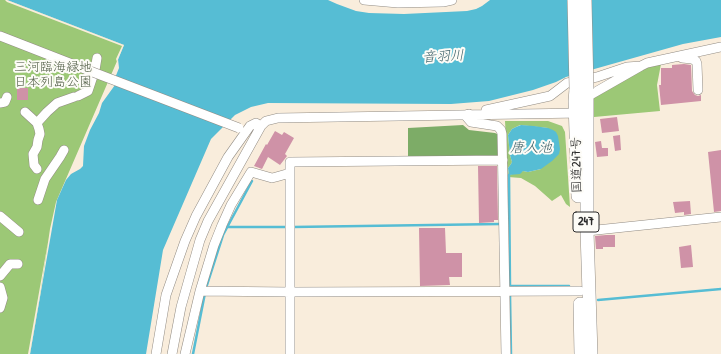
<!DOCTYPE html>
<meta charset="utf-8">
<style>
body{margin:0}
canvas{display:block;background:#f9eddc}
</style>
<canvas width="721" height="354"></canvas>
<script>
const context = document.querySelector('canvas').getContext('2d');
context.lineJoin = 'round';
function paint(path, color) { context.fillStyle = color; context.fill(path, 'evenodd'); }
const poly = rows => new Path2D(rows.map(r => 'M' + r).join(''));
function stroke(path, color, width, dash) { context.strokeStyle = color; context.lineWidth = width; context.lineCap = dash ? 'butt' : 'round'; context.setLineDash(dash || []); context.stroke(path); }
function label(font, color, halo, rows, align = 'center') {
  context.font = font + ' "Patrick Hand","Klee One",sans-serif'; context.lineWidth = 4; context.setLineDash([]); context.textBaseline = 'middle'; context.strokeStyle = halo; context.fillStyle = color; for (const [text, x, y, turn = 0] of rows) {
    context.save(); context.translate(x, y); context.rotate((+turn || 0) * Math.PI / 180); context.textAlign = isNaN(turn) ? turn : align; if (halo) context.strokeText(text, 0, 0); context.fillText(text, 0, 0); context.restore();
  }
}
paint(poly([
 [0,0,7,0,124,45,56,202,50,229,40,296,30,354,0,354],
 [661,64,657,85,660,111,594,117,594,96,650,66],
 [505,121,548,121,562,126,565,132,570,207,566,204,561,195,552,201,535,186,521,178,508,177],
 [520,125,548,128,541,169,528,172,523,171,509,175,508,168,511,164,512,162,510,155,508,135,512,129]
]), '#9cc876');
paint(poly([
 [463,125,469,130,495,133,497,134,498,135,498,156,408,158,408,128]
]), '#7dac67');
paint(poly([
 [7,0,328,0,337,4,356,11,369,13,404,14,467,11,476,9,482,6,490,0,721,0,721,37,683,44,566,77,556,82,533,90,489,101,451,104,268,103,251,107,235,115,211,139,163,250,146,354,30,354,57,200,66,180,71,174,80,169,83,166,84,146,90,130,99,113,102,103,115,85,115,78,119,68,118,59,124,45],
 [521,125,534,126,548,128,553,130,556,132,558,136,560,149,559,154,552,161,541,169,528,172,523,171,520,174,509,175,508,168,511,164,512,162,510,155,508,135,512,129,516,127]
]), '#56bdd4');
paint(poly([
 [5,0,7,0,124,45,117,62,116,59,122,46,7,2],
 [48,242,40,296,30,354,28,354]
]), '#f9eddc');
stroke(poly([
 [509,175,510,286,569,286],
 [226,227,288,227],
 [293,227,500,224],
 [206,288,223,235,252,181],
 [510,295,511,354],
 [598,300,721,289],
 [193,354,205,293]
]), '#56bdd4', 2.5);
paint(poly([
 [684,64,691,65,692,91,695,95,698,96,701,95,701,101,661,105,659,85,661,85,661,68,672,68,672,65],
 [17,88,28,88,28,100,17,100],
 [617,117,619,131,602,133,600,119],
 [275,131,282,135,284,132,294,138,285,154,287,156,280,165,268,157,262,169,254,166,266,144,267,145],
 [620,135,621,150,615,151,613,136],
 [601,141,602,148,608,148,608,156,597,157,595,142],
 [721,150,721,211,714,212,708,152],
 [478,166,497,166,498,220,494,220,494,222,479,223],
 [690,201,691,214,684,215,684,212,675,213,673,202],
 [419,228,445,228,446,253,462,253,462,277,449,277,450,285,420,286],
 [606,235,615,235,615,247,603,247,603,249,596,249,595,236],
 [691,245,693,267,681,268,679,247]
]), '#cf92a7');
const minor = poly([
 [364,0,398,3,443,2,452,0],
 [0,36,90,71],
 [682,58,692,59,696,61,697,64,698,90],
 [586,94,592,94,641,66,647,63,721,47],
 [78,96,88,91,95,70,97,58],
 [0,103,5,102,7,97],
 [486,110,550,96,567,83,597,77,627,67,641,66],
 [25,112,37,123,39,129,40,134,38,140,37,147,33,154,34,165,37,169],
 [469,114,465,115,471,122,497,126,501,130,502,134,506,354],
 [37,123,47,112,57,103,74,97],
 [38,200,45,179,60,157,64,150],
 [0,216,19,232],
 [587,231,721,217],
 [0,276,10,264,18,264],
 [0,287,3,298,0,308],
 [200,291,291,292,580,291],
 [156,354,166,295,185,241,196,216,228,157,250,126,256,123,261,126],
 [172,354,181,307,200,240,208,221,256,135,261,126,266,121,278,118,581,113],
 [185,354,200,291,214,245,222,225,231,205,251,172,272,178,276,177,290,173,290,162,503,160],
 [290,354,290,173]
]);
const highway = poly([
 [576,89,575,101,578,196],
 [587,89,587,231,591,354],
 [580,304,581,354]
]);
stroke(minor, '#928c84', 10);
stroke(highway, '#928c84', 14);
stroke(minor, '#fff', 9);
stroke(highway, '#fff', 13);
const minorBridge = poly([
 [90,71,239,128]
]);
const highwayBridge = poly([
 [574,0,576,89],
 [585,0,587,89]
]);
stroke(minorBridge, '#928c84', 10, []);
stroke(highwayBridge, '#928c84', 14, []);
stroke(minorBridge, '#fff', 9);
stroke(highwayBridge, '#fff', 13);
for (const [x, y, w] of [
 [586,222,26]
]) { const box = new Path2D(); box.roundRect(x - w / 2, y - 10, w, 20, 3); context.fillStyle = '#fdfcf7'; context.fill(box); stroke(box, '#2b2b2b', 1); }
label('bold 12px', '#2b2b2b', null, [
 ["247",586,222]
]);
label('13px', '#4d5a42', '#fdfcf7', [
 ["三河臨海緑地",53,68],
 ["日本列島公園",53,83]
]);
label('13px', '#2b2b2b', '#fdfcf7', [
 ["国道247号",577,165,-91]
]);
label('italic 14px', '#3a5e66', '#fdfcf7', [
 ["音羽川",443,57,-3],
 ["唐人池",531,148]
]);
</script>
